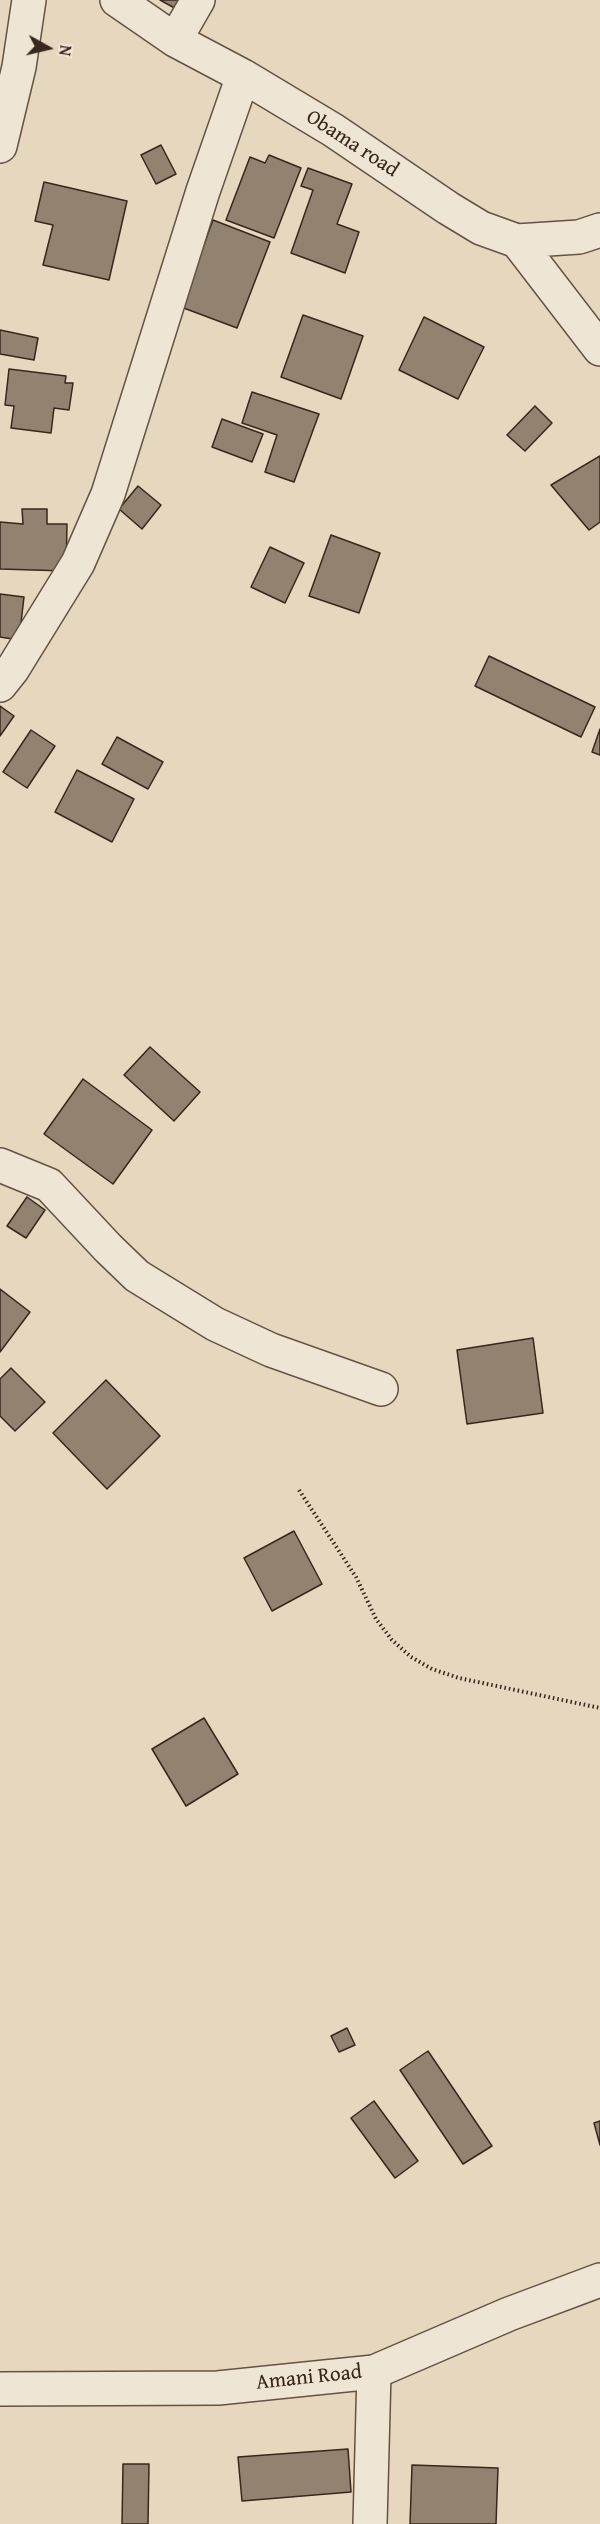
<!DOCTYPE html>
<style>
body{margin:0}
#map{position:relative;width:600px;height:2524px;overflow:hidden;background:#e6d7bf;font-family:"Gentium Book Plus",serif}
canvas{display:block}
.north{position:absolute;left:18px;top:18px;width:60px;height:60px;-webkit-text-stroke:4px #efe5d5;paint-order:stroke;rotate:98deg;font-size:16px;font-weight:700;line-height:24px;text-align:center;color:#38271c}
.north::after{content:'';display:block;margin:auto;width:21px;height:27px;background:#38271c;clip-path:polygon(50% 0,100% 100%,50% 72%,0 100%)}
</style>
<div id="map">
<canvas width="600" height="2524"></canvas>
<div class="north">N</div>
</div>
<script>
const context = document.querySelector('canvas').getContext('2d');
context.lineJoin = 'round';
function paint(path, color) { context.fillStyle = color; context.fill(path, 'evenodd'); }
const poly = rows => new Path2D(rows.map(r => 'M' + r).join(''));
function stroke(path, color, width, dash) { context.strokeStyle = color; context.lineWidth = width; context.lineCap = dash ? 'butt' : 'round'; context.setLineDash(dash || []); context.stroke(path); }
function label(font, color, halo, rows, align = 'center') {
  context.font = font + ' "Gentium Book Plus",serif'; context.lineWidth = 4.5; context.setLineDash([]); context.textBaseline = 'middle'; context.strokeStyle = halo; context.fillStyle = color; for (const [text, x, y, turn = 0] of rows) {
    context.save(); context.translate(x, y); context.rotate((+turn || 0) * Math.PI / 180); context.textAlign = isNaN(turn) ? turn : align; if (halo) context.strokeText(text, 0, 0); context.fillText(text, 0, 0); context.restore();
  }
}
const building = poly([
 [160,0,186,0,180,11,160,0],
 [161,145,176,174,156,184,141,155,161,145],
 [269,155,301,168,274,238,226,220,250,157,265,163,269,155],
 [308,168,352,184,337,224,359,232,345,273,291,253,313,190,301,186,308,168],
 [44,182,127,201,109,280,43,265,53,225,35,221,44,182],
 [213,220,270,242,237,328,181,307,213,220],
 [303,315,363,336,341,399,281,377,303,315],
 [424,317,484,347,458,399,399,370,424,317],
 [0,330,38,338,34,360,0,354,0,330],
 [9,369,66,376,65,383,73,383,69,410,54,408,51,433,11,428,14,406,5,405,9,369],
 [252,392,319,414,294,482,265,472,277,435,242,423,252,392],
 [535,406,552,423,525,451,507,435,535,406],
 [222,419,263,434,252,462,212,447,222,419],
 [600,456,600,522,589,530,551,485,600,456],
 [138,486,161,505,142,529,119,509,138,486],
 [22,509,47,509,47,524,67,524,66,571,0,569,0,522,23,524,22,509],
 [331,535,380,553,359,613,309,596,331,535],
 [270,547,304,563,285,603,251,587,270,547],
 [0,594,24,597,19,640,0,637,0,594],
 [489,656,595,707,581,737,475,686,489,656],
 [0,706,14,716,0,736,0,706],
 [600,729,600,755,592,752,600,729],
 [31,730,55,746,27,788,3,772,31,730],
 [117,737,163,762,148,789,102,764,117,737],
 [77,770,134,799,112,842,55,812,77,770],
 [150,1047,200,1092,174,1121,124,1075,150,1047],
 [83,1079,152,1130,113,1184,44,1134,83,1079],
 [27,1197,45,1210,26,1238,7,1226,27,1197],
 [0,1289,30,1312,0,1352,0,1289],
 [533,1338,543,1413,467,1424,457,1350,533,1338],
 [11,1368,45,1402,15,1431,0,1416,0,1379,11,1368],
 [106,1380,160,1436,107,1489,53,1433,106,1380],
 [294,1531,322,1584,272,1611,244,1558,294,1531],
 [204,1718,238,1774,186,1806,152,1749,204,1718],
 [347,2028,355,2045,339,2052,331,2036,347,2028],
 [428,2051,492,2146,463,2164,400,2070,428,2051],
 [374,2101,418,2161,395,2178,351,2118,374,2101],
 [600,2121,600,2145,594,2123,600,2121],
 [348,2449,351,2492,242,2501,238,2457,348,2449],
 [123,2464,149,2464,148,2524,122,2524,123,2464],
 [412,2465,498,2468,496,2524,410,2524,412,2465]
]);
paint(building, '#928371');
stroke(building, '#38271c', 1.5);
const minor = poly([
 [117,0,175,40,243,76,333,130,448,208,481,228,517,241,579,237,600,230],
 [175,40,198,0],
 [0,146,19,67,29,0],
 [517,241,600,349],
 [0,685,12,670,78,563,108,494,203,191,243,76],
 [0,1165,49,1185,108,1248,137,1276,215,1324,271,1350,381,1389],
 [0,2389,218,2388,374,2372,509,2314,600,2280],
 [370,2524,374,2372]
]);
stroke(minor, '#645345', 36);
stroke(poly([
 [299,1490,356,1577,376,1619,392,1640,411,1657,432,1669,459,1678,600,1708]
]), '#38271c', 4, [1.5, 3]);
stroke(minor, '#efe5d5', 33);
label('21px', '#38271c', '#efe5d5', [
 ["Obama road",352,144,33],
 ["Amani Road",309,2378,-6]
]);
</script>
